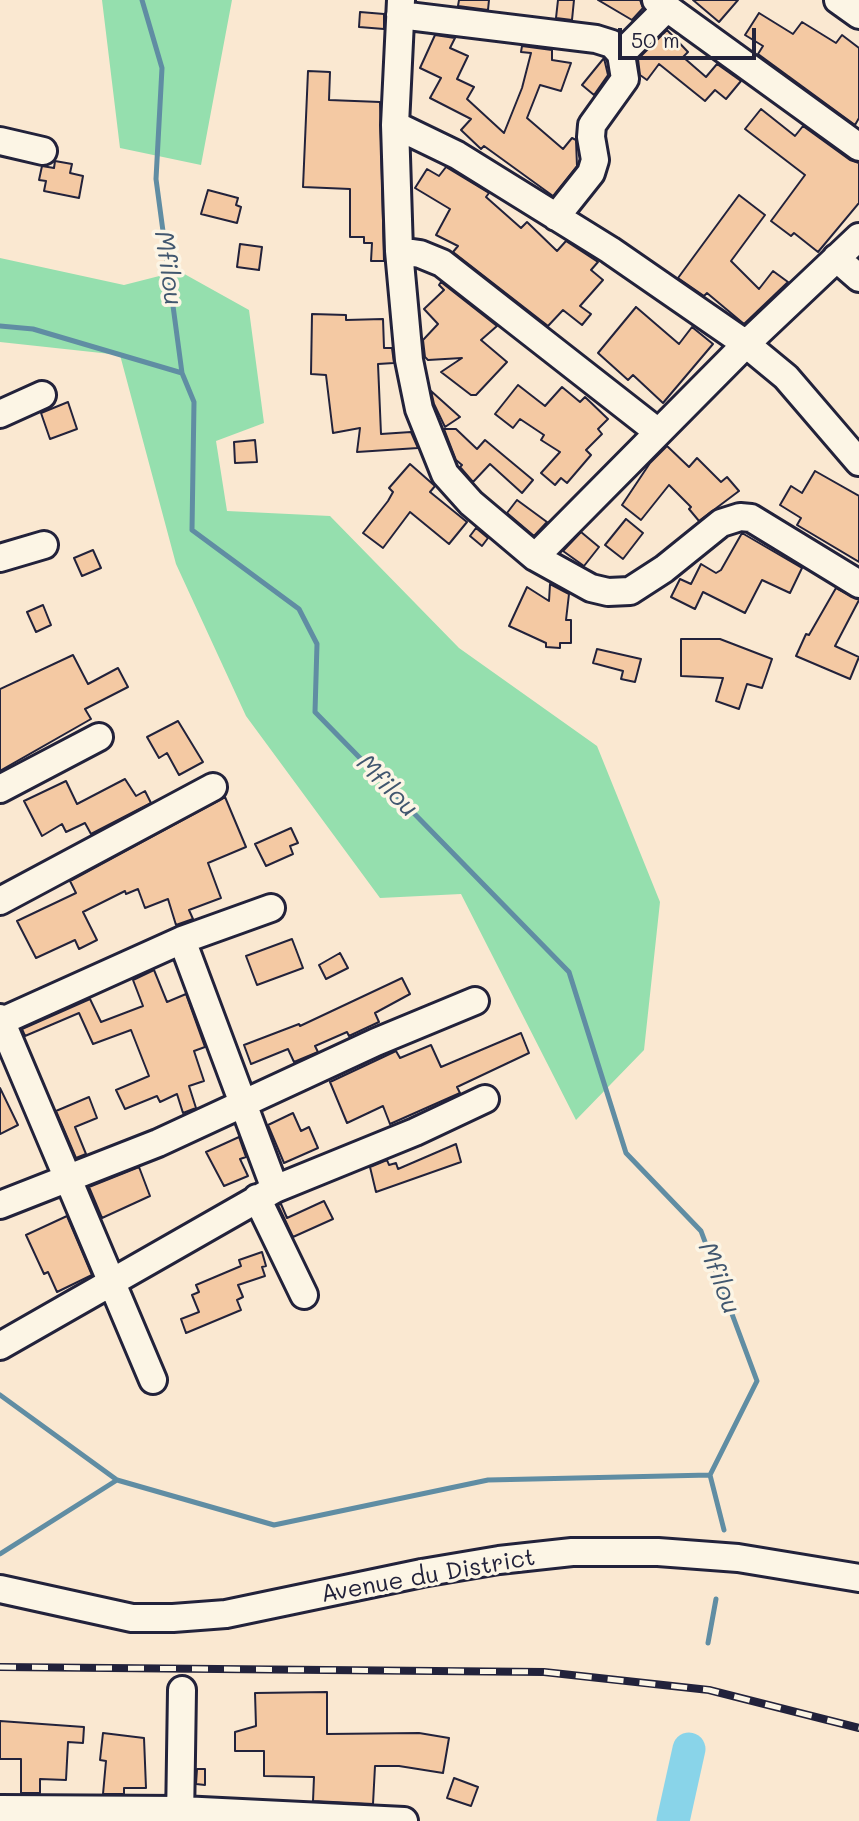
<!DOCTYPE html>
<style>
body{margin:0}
#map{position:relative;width:859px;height:1821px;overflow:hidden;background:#fae8d1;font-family:Mali,sans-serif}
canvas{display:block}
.scale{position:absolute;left:618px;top:28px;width:138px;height:32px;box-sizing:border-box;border:4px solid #22223b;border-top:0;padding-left:9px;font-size:21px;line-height:24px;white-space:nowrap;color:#22223b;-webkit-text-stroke:5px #fcf5e5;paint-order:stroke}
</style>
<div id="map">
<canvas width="859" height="1821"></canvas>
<div class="scale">50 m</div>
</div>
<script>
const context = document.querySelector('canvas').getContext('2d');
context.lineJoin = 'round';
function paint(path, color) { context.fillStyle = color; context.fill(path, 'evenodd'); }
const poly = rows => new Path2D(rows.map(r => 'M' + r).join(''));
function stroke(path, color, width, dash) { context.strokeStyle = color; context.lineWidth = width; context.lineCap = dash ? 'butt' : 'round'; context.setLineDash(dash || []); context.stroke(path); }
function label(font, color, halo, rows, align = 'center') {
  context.font = font + ' Mali,sans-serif'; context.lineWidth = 7; context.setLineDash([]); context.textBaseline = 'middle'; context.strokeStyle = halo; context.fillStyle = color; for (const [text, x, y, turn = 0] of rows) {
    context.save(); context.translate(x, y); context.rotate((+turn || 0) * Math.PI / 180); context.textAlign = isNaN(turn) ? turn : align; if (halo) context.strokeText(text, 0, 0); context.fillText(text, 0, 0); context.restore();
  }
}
paint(poly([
 [102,0,232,0,201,165,120,148],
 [0,258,124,285,179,271,249,310,264,423,216,441,227,511,330,516,459,648,597,746,660,902,644,1050,576,1120,461,894,380,898,246,716,176,564,120,355,0,342]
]), '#95dfae');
stroke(poly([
 [142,0,162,68,156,179,182,373,194,402,192,530,299,609,317,644,315,712,569,972,626,1153,701,1231,757,1381,710,1475,724,1530],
 [0,326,33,329,182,373],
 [0,1395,117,1480,274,1525,488,1480,710,1475],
 [0,1554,117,1480],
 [708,1643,716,1599]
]), '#608da3', 5);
stroke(poly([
 [673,1821,689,1749]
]), '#89d4e9', 33);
const building = poly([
 [459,0,489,0,488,10,458,6,459,0],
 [558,0,574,0,572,20,556,18,558,0],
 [598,0,640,0,643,8,632,20,598,0],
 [693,0,738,0,719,22,693,0],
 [360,12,384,14,384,29,359,27,360,12],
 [759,13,793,34,802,22,836,43,842,35,859,48,859,118,855,125,758,54,763,46,745,35,759,13],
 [667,30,688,52,683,57,706,77,717,64,741,81,726,99,715,90,705,101,659,64,647,80,640,75,638,59,667,30],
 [435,35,455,38,450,48,468,56,457,79,474,87,467,99,504,133,522,88,531,53,521,52,522,46,552,50,552,60,571,63,561,91,540,85,527,118,563,149,572,138,576,140,577,166,553,196,484,146,481,149,461,130,471,119,430,98,441,78,420,68,435,35],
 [604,58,608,75,594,95,582,85,604,58],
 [308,71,330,72,329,100,380,102,384,261,371,261,372,243,364,243,364,237,350,237,350,189,303,187,308,71],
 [761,109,795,136,803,126,850,160,859,163,859,203,818,252,794,233,791,236,771,221,805,175,745,129,761,109],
 [55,161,72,164,70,173,83,176,79,198,44,191,46,181,39,180,42,166,54,168,55,161],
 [446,167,489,193,486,197,521,228,527,222,557,251,566,241,598,262,591,270,603,280,580,306,591,314,582,325,563,310,548,326,453,252,458,246,436,235,450,209,415,188,427,169,439,176,446,167],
 [208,190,238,198,236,205,241,207,237,223,201,214,208,190],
 [739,195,765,215,731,261,759,289,773,271,788,282,744,324,707,293,704,296,678,278,739,195],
 [240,244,262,247,259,270,237,267,240,244],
 [441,282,497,326,481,340,507,362,476,395,471,395,441,372,462,358,428,360,425,357,423,340,438,324,424,309,444,290,439,285,441,282],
 [636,307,679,344,692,327,713,344,663,403,633,375,628,380,598,353,636,307],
 [312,314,346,315,346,320,383,319,384,348,392,348,394,363,378,364,381,434,411,432,418,448,357,452,360,428,333,433,326,375,311,374,312,314],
 [518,385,545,406,562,387,580,402,585,397,608,419,598,429,602,434,586,450,591,455,567,483,561,478,555,485,541,473,560,452,541,440,544,435,520,419,513,428,495,414,518,385],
 [431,391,460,417,445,427,434,404,431,391],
 [68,402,77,429,50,439,41,413,68,402],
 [444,429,456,429,477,449,485,440,533,480,522,493,490,464,473,482,460,467,462,465,456,460,444,429],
 [255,440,257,462,235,463,234,442,255,440],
 [667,446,689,467,697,458,721,482,727,477,739,491,699,521,689,509,691,507,669,485,641,520,622,505,650,463,667,446],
 [410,464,435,486,430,492,467,522,449,544,410,512,383,548,363,533,388,501,393,492,389,488,410,464],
 [815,471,859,496,859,562,797,525,801,518,780,505,791,486,802,493,815,471],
 [517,500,547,522,534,536,507,513,517,500],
 [626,519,643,533,623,559,605,545,626,519],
 [476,528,488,538,482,546,470,536,476,528],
 [581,532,599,547,584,566,563,551,581,532],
 [742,533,802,568,790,593,762,580,745,613,703,592,695,609,671,597,680,579,691,584,701,564,716,573,721,570,742,533],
 [93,550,101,568,82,576,74,558,93,550],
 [550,584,569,594,566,620,571,620,571,643,560,643,560,648,546,647,546,643,509,626,527,587,549,601,550,584],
 [836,588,859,600,835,646,859,657,850,679,796,656,806,634,809,635,836,588],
 [43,605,51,625,36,632,27,612,43,605],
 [681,639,720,639,772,659,762,688,747,684,739,709,716,701,723,678,681,676,681,639],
 [597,649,641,659,635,682,621,679,623,671,593,663,597,649],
 [73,655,88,684,118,668,128,687,85,709,91,719,0,771,0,689,73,655],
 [178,721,203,762,179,775,167,753,159,758,147,737,178,721],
 [125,779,136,796,145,791,151,803,91,834,85,823,66,832,62,824,42,836,24,801,66,781,77,804,125,779],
 [225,797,246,847,208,863,221,898,189,910,193,919,176,925,168,899,145,908,138,889,126,894,125,891,83,912,97,940,79,949,75,940,36,958,17,921,76,893,70,881,225,797],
 [291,828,298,843,290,846,293,854,266,866,255,844,291,828],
 [292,939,303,968,257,985,246,956,292,939],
 [340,953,348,968,326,979,319,965,340,953],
 [154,970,167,1002,186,994,205,1047,194,1051,204,1081,189,1086,196,1108,183,1113,177,1094,160,1102,157,1096,125,1109,116,1090,149,1076,131,1030,93,1044,79,1013,25,1036,22,1029,90,999,101,1022,143,1006,133,980,154,970],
 [402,978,410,994,375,1013,379,1022,349,1036,347,1032,315,1046,318,1052,294,1062,288,1049,251,1064,244,1045,299,1024,300,1026,402,978],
 [521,1033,529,1053,457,1087,460,1093,390,1124,383,1106,347,1123,330,1082,396,1051,400,1058,431,1045,441,1067,521,1033],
 [0,1088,18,1125,0,1134,0,1088],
 [89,1097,97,1118,75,1127,86,1154,76,1158,56,1111,89,1097],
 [293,1113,301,1131,309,1127,318,1148,284,1163,268,1125,293,1113],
 [239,1137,246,1157,240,1159,248,1176,224,1186,206,1152,239,1137],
 [456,1144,461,1162,376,1192,370,1167,387,1160,389,1165,396,1163,398,1169,456,1144],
 [139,1167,150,1196,102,1218,89,1187,139,1167],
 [324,1201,333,1219,293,1237,278,1205,281,1204,287,1218,324,1201],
 [67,1216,92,1275,57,1292,48,1272,44,1274,26,1235,67,1216],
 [262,1252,266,1266,262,1267,265,1276,238,1285,243,1297,237,1300,241,1310,186,1333,181,1319,199,1312,192,1295,199,1292,196,1285,241,1266,239,1260,262,1252],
 [327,1692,327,1734,419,1733,449,1738,443,1773,399,1766,375,1766,373,1804,313,1801,314,1777,264,1776,264,1751,235,1751,235,1732,256,1726,255,1693,327,1692],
 [0,1721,84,1727,83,1743,68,1742,66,1780,40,1779,40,1793,21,1793,21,1759,0,1759,0,1721],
 [103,1733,144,1738,146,1788,124,1788,124,1794,103,1794,106,1761,100,1760,103,1733],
 [197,1769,205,1769,205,1785,196,1784,197,1769],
 [454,1778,478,1787,471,1806,447,1798,454,1778]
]);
paint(building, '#f4c9a3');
stroke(building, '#22223b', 2);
const minor = poly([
 [401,0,395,125,399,251,409,360,419,409,445,474,471,503,535,557,591,588,608,592,630,591,664,569,721,523,740,517,751,518,859,584],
 [656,0,859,147],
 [838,0,859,15],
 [400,15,596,39,612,44,621,54,667,8],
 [395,125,457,155,610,250,746,344,786,377,859,462],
 [0,141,43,151],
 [556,217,591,173,595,160,591,137,592,125,625,79,621,54],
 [399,251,420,254,442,263,658,432],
 [836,258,859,278],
 [0,414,42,395],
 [535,557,746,344,859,237],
 [0,558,44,545],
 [0,789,99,737],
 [0,901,213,787],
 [182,940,275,1189],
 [0,1018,153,1380],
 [0,1022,182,940,271,908],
 [257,1198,304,1295],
 [0,1205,158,1143,376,1042,475,1001],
 [0,1346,275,1189,415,1132,485,1099],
 [0,1589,132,1618,173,1618,226,1614,422,1573,499,1560,572,1552,658,1552,738,1558,859,1578],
 [0,1809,181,1810,404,1821],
 [180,1821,182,1690]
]);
stroke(minor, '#22223b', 32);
stroke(minor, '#fcf5e5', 26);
const rail = poly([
 [0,1667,544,1672,709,1690,859,1728]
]);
stroke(rail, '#22223b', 8);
stroke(rail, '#fcf5e5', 5, [16]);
label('24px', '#22223b', '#fcf5e5', [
 ["Avenue du District",428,1576,-10]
]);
label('italic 26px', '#41576f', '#fcf5e5', [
 ["Mfilou",168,268,82],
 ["Mfilou",387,786,46],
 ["Mfilou",719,1278,69]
]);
</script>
